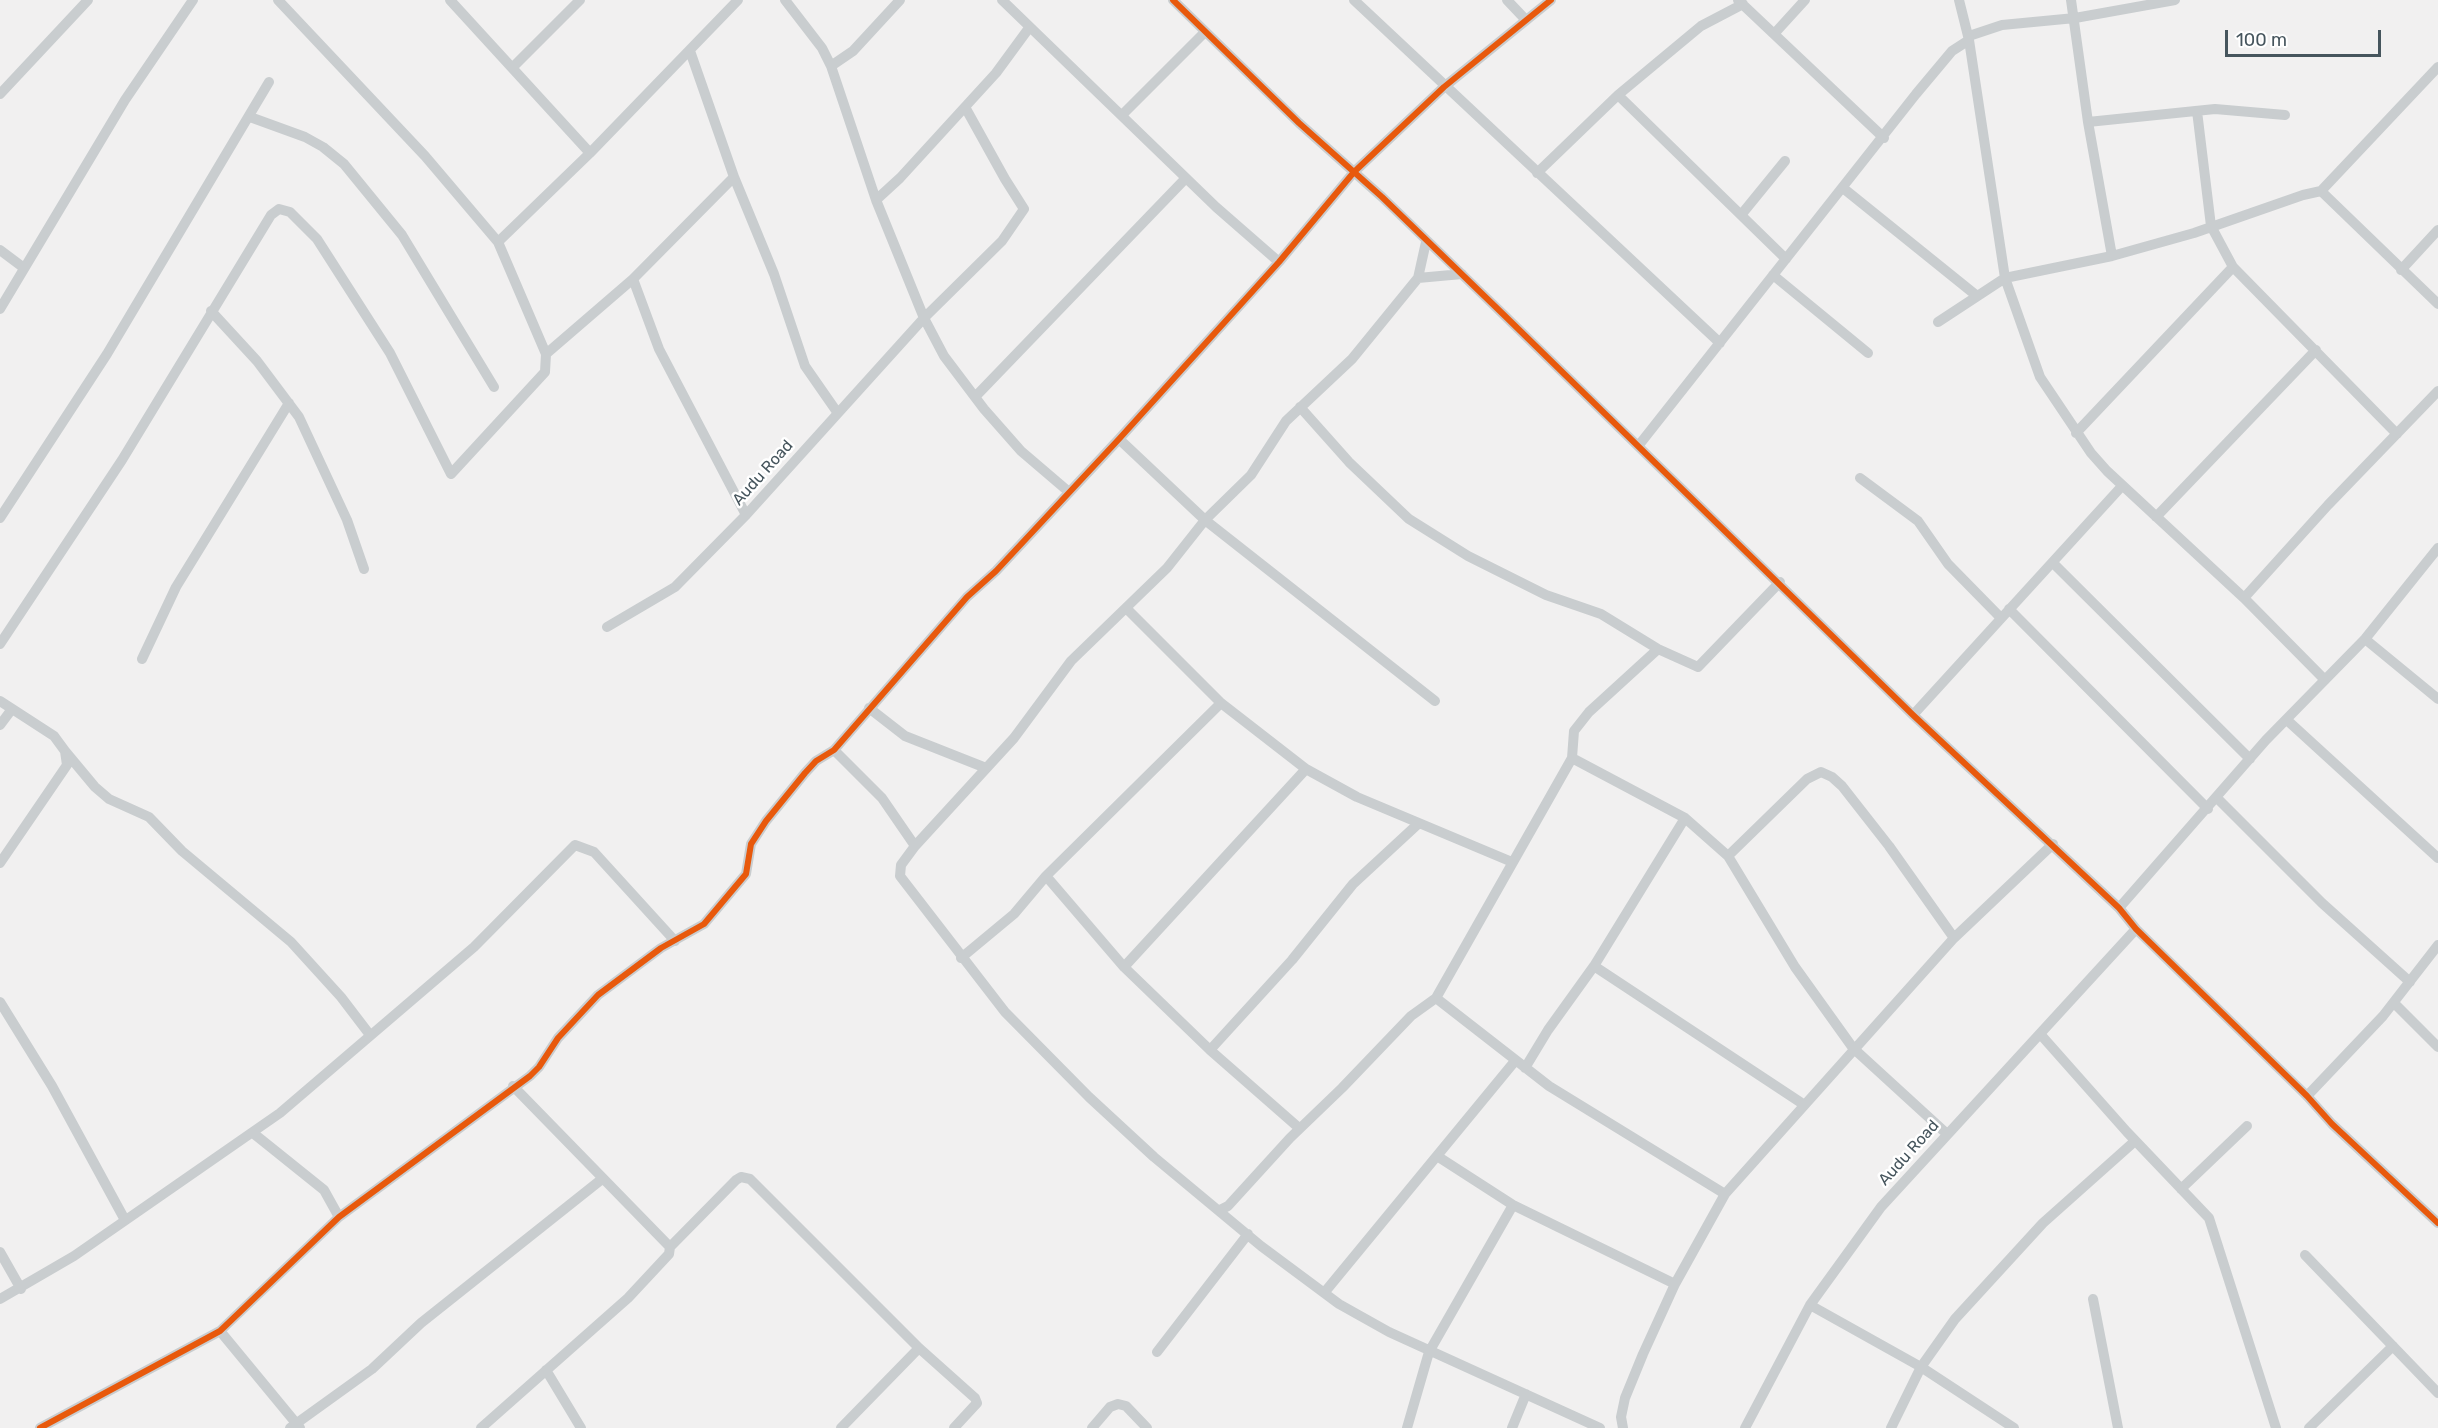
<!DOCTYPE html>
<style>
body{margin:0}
#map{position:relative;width:2438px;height:1428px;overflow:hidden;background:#f1f0f0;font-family:Rubik,sans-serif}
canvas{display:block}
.scale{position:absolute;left:2225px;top:30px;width:156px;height:27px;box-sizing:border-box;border:3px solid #46555d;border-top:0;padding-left:8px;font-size:18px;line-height:21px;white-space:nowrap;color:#46555d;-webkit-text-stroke:4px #fff;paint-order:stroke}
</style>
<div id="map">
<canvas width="2438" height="1428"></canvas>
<div class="scale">100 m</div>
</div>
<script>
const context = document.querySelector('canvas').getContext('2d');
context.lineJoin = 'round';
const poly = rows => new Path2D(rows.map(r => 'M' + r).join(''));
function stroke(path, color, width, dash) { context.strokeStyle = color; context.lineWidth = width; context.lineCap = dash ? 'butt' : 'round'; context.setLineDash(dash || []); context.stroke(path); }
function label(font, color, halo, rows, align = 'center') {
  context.font = font + ' Rubik,sans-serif'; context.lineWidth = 5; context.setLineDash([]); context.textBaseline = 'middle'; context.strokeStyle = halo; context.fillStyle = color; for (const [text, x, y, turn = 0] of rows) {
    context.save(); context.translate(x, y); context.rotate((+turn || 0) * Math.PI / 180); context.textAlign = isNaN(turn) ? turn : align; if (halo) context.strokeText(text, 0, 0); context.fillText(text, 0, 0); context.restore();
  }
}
stroke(poly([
 [450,0,590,153],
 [785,0,822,48,831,66,876,200,924,318,944,356,984,409,1021,451,1069,492],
 [1002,0,1216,207,1279,262],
 [1173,0,1299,123,1382,197,1505,316,1913,715,2119,908,2136,929,2307,1096,2332,1124,2438,1223],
 [1354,0,1720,343],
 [1507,0,1525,19],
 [1738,0,1884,138],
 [1959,0,1969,40,2005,278,2040,377,2091,453,2107,471,2244,598,2325,680],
 [2071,0,2088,122,2112,256],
 [1774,34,1805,0],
 [690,51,734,177,774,274,805,366,837,412],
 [831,66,853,51,900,0],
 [513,67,580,0],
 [0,94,88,0],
 [1618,95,1786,259],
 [2197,111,2211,226,2233,267,2397,434],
 [1122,115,1205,32],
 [250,117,305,137,323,147,344,164,402,235,494,387],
 [2088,122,2215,109,2285,115],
 [1537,173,1618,95,1701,26,1743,4],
 [1843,188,1977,296],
 [2321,191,2438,304],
 [876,200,900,178,996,73,1029,28],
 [1741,215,1785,161],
 [498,242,590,153,738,0],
 [1426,242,1418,278,1352,359,1286,421,1251,475,1205,520,1435,701],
 [0,250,24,268],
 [2401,270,2438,230],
 [1773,275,1868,353],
 [1418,278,1462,274],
 [633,279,659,349,746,515],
 [0,309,125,100,193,0],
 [211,311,257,361,299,417,347,520,364,569],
 [1938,322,2005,278,2112,256,2194,233,2303,195,2321,191,2438,67],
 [546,354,633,279,734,177],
 [975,397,1186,178],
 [1300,407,1349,462,1409,519,1468,556,1546,595,1601,614,1658,649,1698,667,1780,582],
 [2076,433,2233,267],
 [1119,439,1205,520,1167,568,1071,661,1014,738,915,846,901,865,900,876,1005,1012,1089,1097,1154,1157,1261,1246,1339,1304,1389,1332,1600,1428],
 [1639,445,1916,94,1952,51,1969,40,1969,36,2002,25,2075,18,2175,0],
 [1860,478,1918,521,1948,564,2000,617],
 [2156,517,2316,350],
 [0,518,107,354,269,82],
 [2053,563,2250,759],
 [2244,598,2328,505,2438,391],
 [1127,609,1221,703,1306,769,1357,797,1512,862],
 [2009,609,2208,809],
 [607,627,675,587,746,515,924,318,1002,241,1024,209,1005,179,965,107],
 [2365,639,2438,699],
 [0,644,122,460,271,215,279,209,290,212,317,239,390,353,451,474,545,372,546,354,498,242,425,156,278,0],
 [142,659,176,587,289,403],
 [0,701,54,736,65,751,67,765,0,863],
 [869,708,905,736,986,768],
 [1913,715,2122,486],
 [2288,721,2438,858],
 [0,725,12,709],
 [834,750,882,798,915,846],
 [65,751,95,787,109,799,149,817,182,851,291,942,341,997,370,1035],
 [1572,758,1685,818,1728,856,1795,967,1853,1048,1947,1134],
 [2217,798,2322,903,2410,982],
 [1728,856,1807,779,1821,772,1832,777,1842,786,1889,846,1954,938],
 [1046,876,1124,967,1210,1050,1299,1128],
 [2119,908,2266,740,2365,639,2438,548],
 [961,958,1014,914,1046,876,1221,703],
 [1594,966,1803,1104],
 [1124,967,1306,769],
 [1436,998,1549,1086,1725,1194],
 [0,1002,52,1086,125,1220],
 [2394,1003,2438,1047],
 [2041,1035,2127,1132,2209,1218,2276,1428],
 [1210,1050,1292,960,1353,884,1419,823],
 [1525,1068,1548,1030,1594,966,1685,818],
 [2307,1096,2383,1016,2438,945],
 [253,1133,324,1190,339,1217],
 [1437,1156,1513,1205,1675,1284],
 [2181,1189,2247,1126],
 [1220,1210,1228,1206,1290,1138,1342,1088,1411,1016,1436,998,1572,758,1574,731,1589,712,1658,649],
 [670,1247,736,1180,741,1177,750,1179,919,1348,975,1398,977,1403,954,1428],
 [0,1252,21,1289],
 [2305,1255,2438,1393],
 [1324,1293,1515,1061],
 [0,1299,74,1256,280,1113,474,947,575,845,594,852,675,941],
 [2093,1299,2118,1428],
 [1810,1305,1921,1367,2014,1428],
 [220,1331,300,1428],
 [1157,1352,1248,1234],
 [546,1370,581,1428],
 [40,1428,220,1331,339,1217,530,1076,539,1067,558,1038,598,995,661,948,704,924,746,874,751,844,766,821,805,773,816,761,834,750,967,597,996,571,1119,439,1279,262,1354,172,1444,87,1551,0],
 [290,1428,372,1369,421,1323,602,1179],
 [481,1428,628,1298,669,1254,670,1247,513,1086],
 [841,1428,919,1348],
 [1092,1428,1110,1407,1118,1404,1126,1406,1147,1428],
 [1407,1428,1429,1352,1513,1205],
 [1512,1428,1526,1394],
 [1623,1428,1621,1417,1625,1398,1643,1354,1675,1284,1725,1194,1954,938,2053,844],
 [1745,1428,1810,1305,1881,1207,2136,929],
 [1891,1428,1921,1367,1955,1319,2043,1223,2135,1141],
 [2309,1428,2393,1346]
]), '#c9cdcf', 10);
stroke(poly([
 [1173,0,1299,123,1382,197,1505,316,1913,715,2119,908,2136,929,2307,1096,2332,1124,2438,1223],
 [40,1428,220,1331,339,1217,530,1076,539,1067,558,1038,598,995,661,948,704,924,746,874,751,844,766,821,805,773,816,761,834,750,967,597,996,571,1119,439,1279,262,1354,172,1444,87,1551,0]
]), '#e8590c', 6);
label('16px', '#46555d', '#fff', [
 ["Audu Road",763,473,-48],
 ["Audu Road",1909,1153,-48]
]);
</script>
